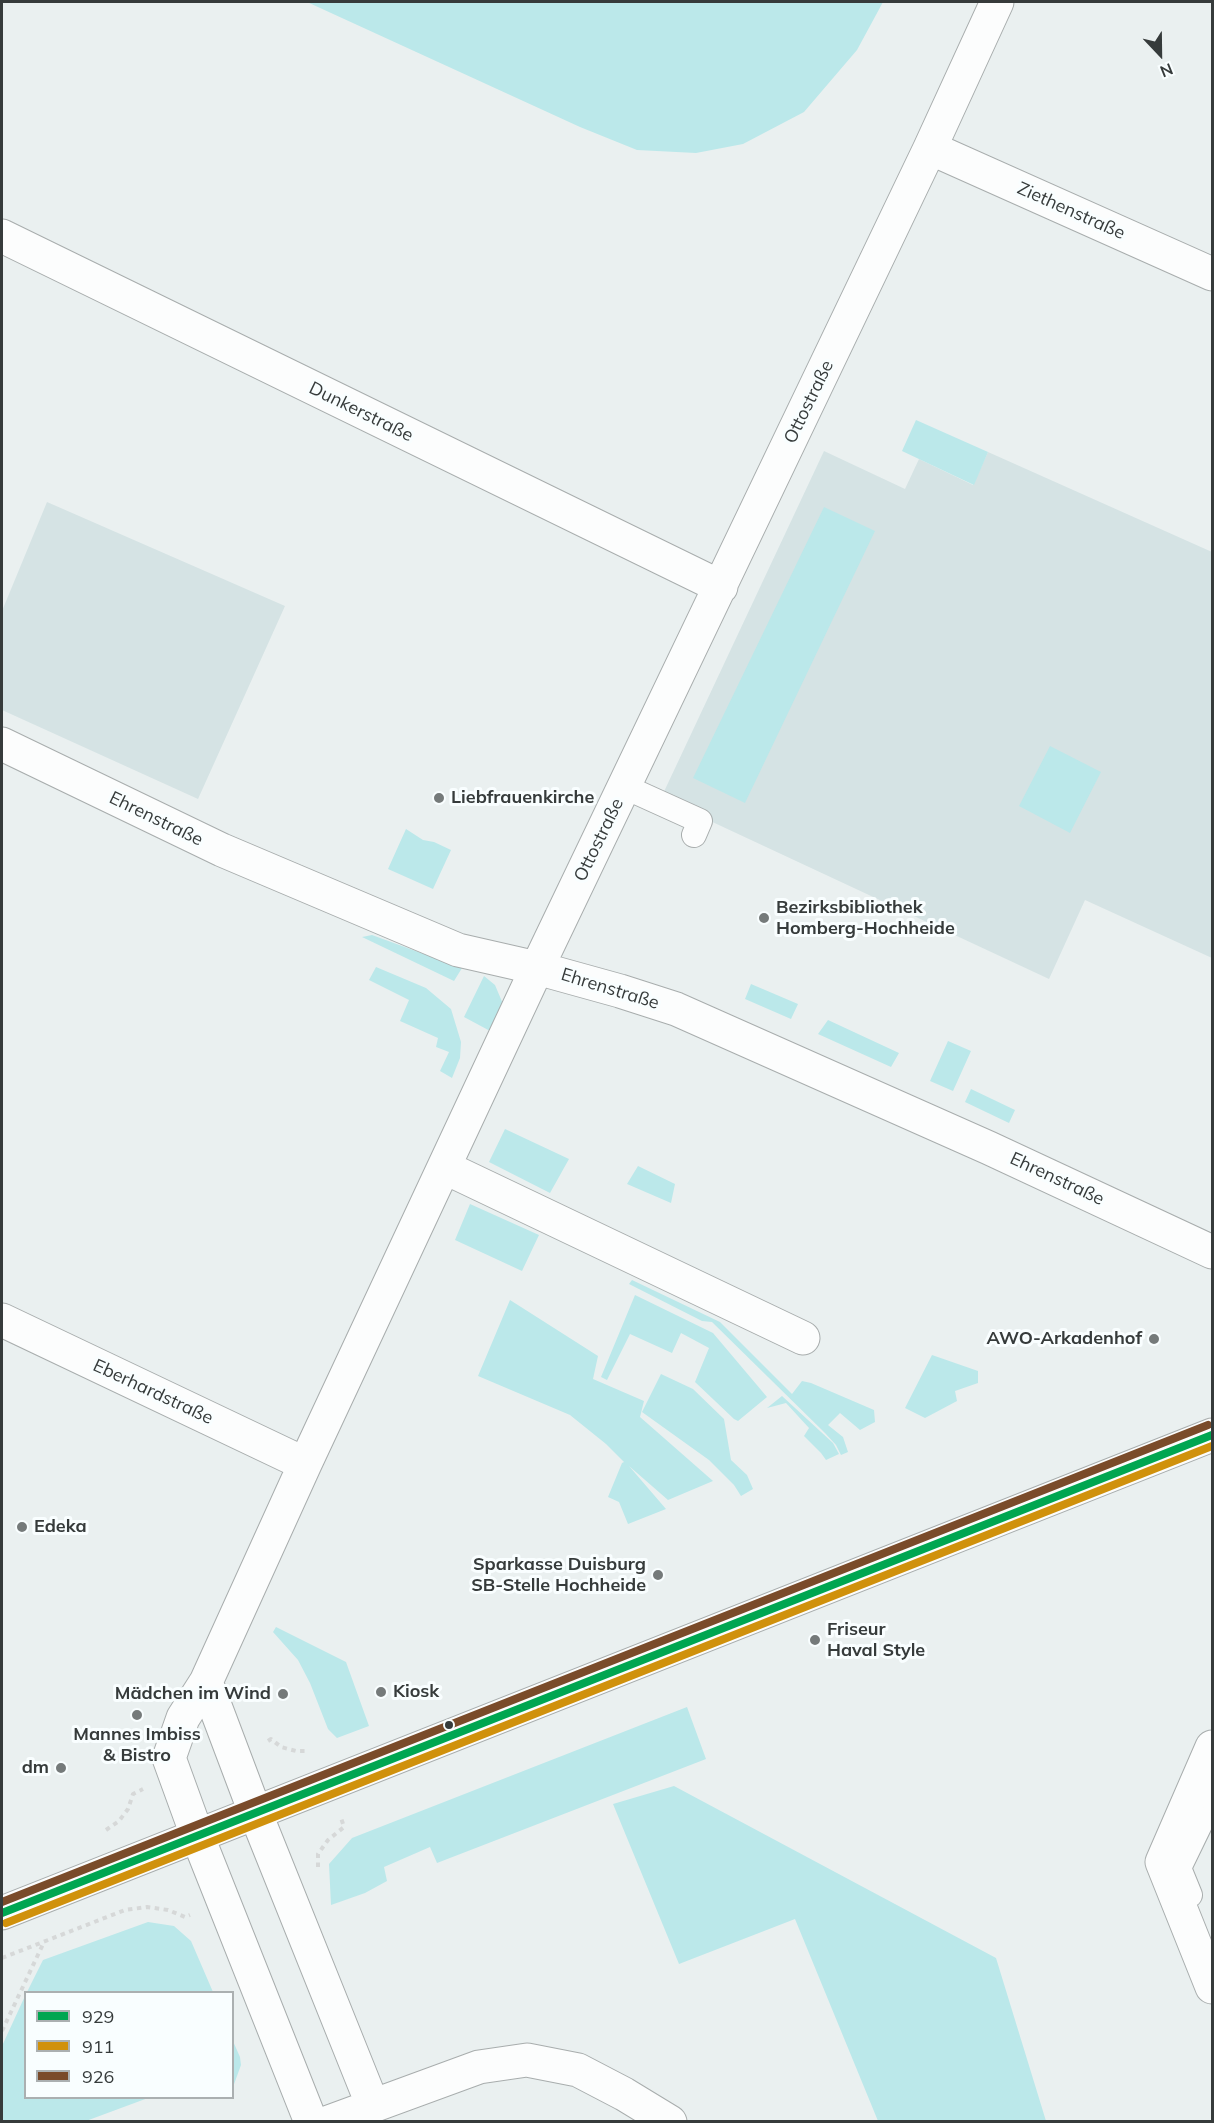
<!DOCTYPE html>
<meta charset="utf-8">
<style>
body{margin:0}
#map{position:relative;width:1214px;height:2123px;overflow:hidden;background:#eaf0f0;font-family:Mulish,sans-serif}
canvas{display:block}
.frame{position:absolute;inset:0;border:3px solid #363b3b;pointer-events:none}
.legend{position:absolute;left:24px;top:1991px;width:210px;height:108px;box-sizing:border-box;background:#f9feff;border:2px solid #abb0b1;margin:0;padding:8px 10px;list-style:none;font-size:18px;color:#363b3b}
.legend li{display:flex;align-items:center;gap:12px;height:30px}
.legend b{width:30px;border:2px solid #abb0b1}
.north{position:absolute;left:1130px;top:24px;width:60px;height:60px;-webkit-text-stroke:4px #f9feff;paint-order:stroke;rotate:158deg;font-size:16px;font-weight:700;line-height:24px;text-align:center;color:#363b3b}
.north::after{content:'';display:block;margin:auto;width:21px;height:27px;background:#363b3b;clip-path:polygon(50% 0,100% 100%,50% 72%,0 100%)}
</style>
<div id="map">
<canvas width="1214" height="2123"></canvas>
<div class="frame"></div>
<ul class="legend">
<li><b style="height:8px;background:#00a651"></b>929</li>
<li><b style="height:8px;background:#d0910c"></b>911</li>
<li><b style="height:8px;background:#7a4b2a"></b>926</li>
</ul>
<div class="north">N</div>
</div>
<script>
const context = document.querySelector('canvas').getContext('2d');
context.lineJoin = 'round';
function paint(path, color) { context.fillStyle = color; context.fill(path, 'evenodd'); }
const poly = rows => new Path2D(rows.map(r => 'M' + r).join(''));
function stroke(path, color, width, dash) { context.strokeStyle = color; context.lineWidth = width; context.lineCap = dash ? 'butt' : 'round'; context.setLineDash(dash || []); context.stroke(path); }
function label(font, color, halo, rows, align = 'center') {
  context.font = font + ' Mulish,sans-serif'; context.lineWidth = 6; context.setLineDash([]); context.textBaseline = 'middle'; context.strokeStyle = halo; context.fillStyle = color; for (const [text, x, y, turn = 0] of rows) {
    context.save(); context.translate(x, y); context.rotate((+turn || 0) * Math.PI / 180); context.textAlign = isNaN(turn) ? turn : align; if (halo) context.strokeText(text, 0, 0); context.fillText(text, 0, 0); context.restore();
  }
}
paint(poly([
 [824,451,905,489,919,459,973,485,988,452,1212,552,1212,958,1085,900,1049,979,661,798],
 [47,502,285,606,198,799,2,710,2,611]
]), '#d5e3e4');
paint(poly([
 [307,2,883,2,857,50,804,112,743,144,696,153,637,150,580,127],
 [916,420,988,452,974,485,902,451],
 [824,507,875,531,745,803,693,778],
 [1050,746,1101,772,1070,833,1019,806],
 [406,829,423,840,434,842,451,850,433,889,388,869],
 [372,935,462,968,454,981,362,937],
 [376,967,426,988,451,1009,461,1042,460,1058,452,1078,440,1071,449,1052,436,1047,438,1038,400,1021,409,1000,369,980],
 [484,976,495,985,503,1004,492,1032,464,1017],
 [751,984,798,1004,791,1019,745,999],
 [828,1020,899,1053,891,1067,818,1034],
 [948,1041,971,1051,953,1091,930,1081],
 [971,1089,1015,1110,1009,1123,965,1102],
 [505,1129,569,1159,550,1193,489,1162],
 [638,1166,675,1184,671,1203,627,1184],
 [470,1204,539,1235,522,1271,455,1240],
 [632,1280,720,1322,792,1394,802,1381,811,1383,874,1410,875,1422,860,1430,840,1413,828,1425,843,1437,848,1452,841,1455,836,1445,825,1433,712,1322,702,1321,629,1284],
 [635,1295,713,1333,767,1397,738,1421,734,1419,695,1382,709,1348,681,1333,672,1353,630,1334,607,1380,601,1377],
 [510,1300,598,1356,593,1379,644,1401,640,1417,713,1481,668,1500,629,1466,666,1509,628,1524,619,1502,608,1497,622,1463,624,1462,606,1444,570,1415,478,1376],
 [932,1355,978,1371,978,1383,955,1391,957,1401,925,1418,905,1408],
 [661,1374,693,1389,724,1419,731,1460,747,1475,753,1489,741,1496,734,1485,709,1460,642,1412],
 [782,1396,833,1443,839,1454,826,1460,821,1453,804,1436,809,1428,786,1403,767,1408],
 [276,1627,346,1662,369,1726,337,1738,328,1729,310,1683,298,1660,273,1632],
 [687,1707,706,1759,437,1863,430,1847,384,1867,387,1881,365,1893,331,1905,329,1864,352,1838],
 [674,1786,996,1958,1046,2121,878,2121,795,1919,679,1964,613,1804],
 [148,1922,174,1926,191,1941,213,1992,27,1992,43,1960],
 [25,1996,26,2098,148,2098,86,2121,2,2121,2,2046],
 [232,2039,240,2057,241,2065,233,2087]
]), '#bbe8ea');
const pedestrian = poly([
 [625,787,700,821,694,835],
 [1190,1895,1179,1868,1212,1800]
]);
const minor = poly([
 [930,148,1212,274],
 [2,236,721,587],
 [2,744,222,850,458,950,537,968,620,991,676,1009,989,1148,1212,1252],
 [444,1167,803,1338],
 [2,1320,305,1464],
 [206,1682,255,1812,373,2106],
 [1212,1747,1162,1862,1212,1987],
 [311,2122,197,1835,169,1758,183,1718,206,1682,305,1464,537,968,930,148,997,2],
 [329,2122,479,2067,527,2060,578,2070,624,2094,670,2122]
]);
const secondary = poly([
 [2,1913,1212,1435]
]);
stroke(pedestrian, '#a8adad', 26);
stroke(minor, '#a8adad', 35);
stroke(secondary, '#a8adad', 35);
stroke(poly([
 [268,1741,271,1739,281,1747,296,1751,308,1751],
 [106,1830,119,1821,128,1809,133,1794,143,1789],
 [318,1867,318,1854,328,1840,344,1827,341,1818],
 [2,1958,125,1910,147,1907,168,1910,185,1917,190,1915],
 [2,2031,44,1942]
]), '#d6d8d8', 4, [4.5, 4.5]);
stroke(pedestrian, '#fcfdfd', 24);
stroke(minor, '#fcfdfd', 33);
stroke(secondary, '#fcfdfd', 33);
stroke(poly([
 [2,1913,1212,1435]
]), '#00a651', 8);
stroke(poly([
 [6,1923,1212,1446]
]), '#d0910c', 8);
stroke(poly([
 [2,1902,1208,1425]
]), '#7a4b2a', 8);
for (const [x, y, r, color] of [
 [439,798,6,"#757a7a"],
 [764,918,6,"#757a7a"],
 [1154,1339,6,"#757a7a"],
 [22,1527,6,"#757a7a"],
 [658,1575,6,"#757a7a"],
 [815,1640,6,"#757a7a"],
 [381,1692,6,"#757a7a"],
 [283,1694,6,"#757a7a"],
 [137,1715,6,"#757a7a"],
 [449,1725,5,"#363b3b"],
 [61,1768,6,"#757a7a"]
]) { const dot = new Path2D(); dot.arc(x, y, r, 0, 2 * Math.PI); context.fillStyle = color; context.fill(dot); stroke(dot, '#f9feff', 2); }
label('18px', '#363b3b', '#f9feff', [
 ["Ziethenstraße",1071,211,24],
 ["Ottostraße",809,402,-64],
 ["Dunkerstraße",361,412,26],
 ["Ehrenstraße",156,819,26],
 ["Ottostraße",599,840,-64],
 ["Ehrenstraße",610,989,17],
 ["Ehrenstraße",1057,1179,25],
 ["Eberhardstraße",153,1392,25]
]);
label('bold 18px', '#363b3b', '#f9feff', [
 ["Liebfrauenkirche",451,798],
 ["Bezirksbibliothek",776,908],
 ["Homberg-Hochheide",776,929],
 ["AWO-Arkadenhof",1142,1339,"right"],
 ["Edeka",34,1527],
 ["Sparkasse Duisburg",646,1565,"right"],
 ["SB-Stelle Hochheide",646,1586,"right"],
 ["Friseur",827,1630],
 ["Haval Style",827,1651],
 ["Kiosk",393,1692],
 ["Mädchen im Wind",271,1694,"right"],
 ["Mannes Imbiss",137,1735,"center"],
 ["& Bistro",137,1756,"center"],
 ["dm",49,1768,"right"]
], 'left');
</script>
